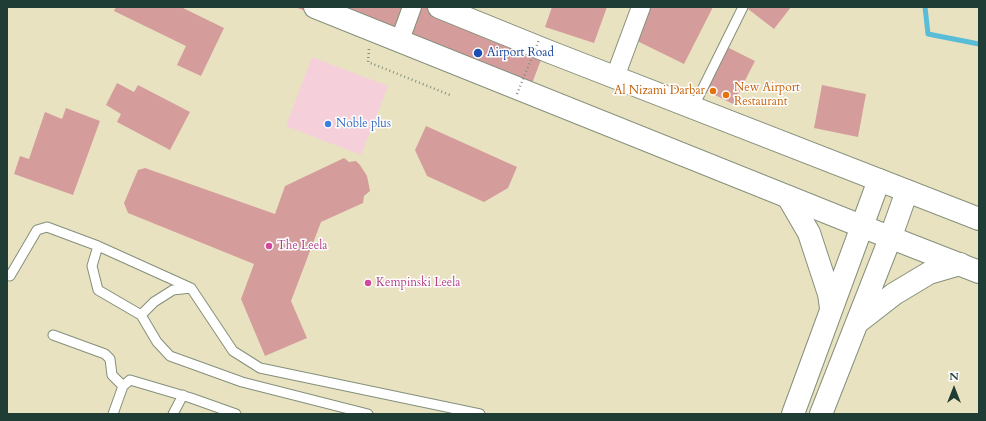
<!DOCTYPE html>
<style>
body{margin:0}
#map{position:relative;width:986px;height:421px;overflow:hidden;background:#e9e2c1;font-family:Cardo,serif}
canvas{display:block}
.frame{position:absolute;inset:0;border:8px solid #1f3d34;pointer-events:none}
.north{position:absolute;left:934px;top:369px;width:40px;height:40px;-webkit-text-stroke:3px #fff;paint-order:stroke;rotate:0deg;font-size:11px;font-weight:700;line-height:16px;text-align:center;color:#1f3d34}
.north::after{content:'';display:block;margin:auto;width:14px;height:18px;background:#1f3d34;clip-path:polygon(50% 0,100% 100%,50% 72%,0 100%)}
</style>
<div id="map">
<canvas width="986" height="421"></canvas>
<div class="frame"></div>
<div class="north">N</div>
</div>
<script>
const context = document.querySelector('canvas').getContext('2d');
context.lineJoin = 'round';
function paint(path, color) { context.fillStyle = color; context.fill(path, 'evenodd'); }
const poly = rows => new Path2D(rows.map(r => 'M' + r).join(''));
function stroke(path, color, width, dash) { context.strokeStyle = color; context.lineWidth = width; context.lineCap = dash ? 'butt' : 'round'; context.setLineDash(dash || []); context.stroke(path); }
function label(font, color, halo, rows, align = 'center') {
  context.font = font + ' Cardo,serif'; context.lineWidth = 3; context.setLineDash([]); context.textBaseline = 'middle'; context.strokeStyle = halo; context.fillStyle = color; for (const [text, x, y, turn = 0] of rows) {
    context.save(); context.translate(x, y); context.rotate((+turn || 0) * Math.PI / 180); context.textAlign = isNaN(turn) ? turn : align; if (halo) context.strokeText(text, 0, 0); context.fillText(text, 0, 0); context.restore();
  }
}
paint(poly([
 [312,57,388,86,361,155,286,126]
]), '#f5cfda');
stroke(poly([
 [925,7,928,34,979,44]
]), '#59bdd7', 5);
paint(poly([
 [116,7,181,7,224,28,201,76,177,65,186,46,114,11],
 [295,7,468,7,549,39,526,99,517,94],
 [552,7,607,7,594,43,545,27],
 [647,7,713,7,684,64,631,38],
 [749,7,791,7,774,29,748,9],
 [727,47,755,61,733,104,705,90],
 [117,83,134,92,138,85,190,112,170,150,117,122,121,114,106,105],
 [822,85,866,94,858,137,814,128],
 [66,108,100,121,73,195,14,174,20,156,29,159,45,112,62,119],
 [426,126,517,167,508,188,484,202,427,176,415,150],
 [344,158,349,162,356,161,360,165,367,176,370,191,364,196,363,203,321,222,291,301,307,338,265,356,241,299,254,264,128,213,124,203,138,170,145,168,275,214,285,186]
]), '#d49d9c');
const service = poly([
 [693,108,743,7],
 [98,246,92,266,98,290,141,315,157,342,170,356,242,382,368,414],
 [10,276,37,230,47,227,98,246,191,288,233,351,260,368,480,414],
 [141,315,154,302,173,290,191,288],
 [53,335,105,354,110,359,112,375,123,386],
 [113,414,123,386,130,380,191,398,236,414],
 [173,414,183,395]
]);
const minor = poly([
 [400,40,412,7],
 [615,77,641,7]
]);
const secondary = poly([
 [788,197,809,233,829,294,831,308],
 [858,322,894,294,929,273,960,264],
 [793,414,879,180],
 [821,414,891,236,907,191]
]);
const primary = poly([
 [315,7,861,226,979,272],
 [439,7,545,50,979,219]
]);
stroke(service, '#84907a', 11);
stroke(minor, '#84907a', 20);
stroke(secondary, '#84907a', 24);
stroke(primary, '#84907a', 24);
stroke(poly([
 [369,49,368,62,450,95]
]), '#84907a', 2.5, [1, 3]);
stroke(service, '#fff', 9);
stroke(minor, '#fff', 18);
stroke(secondary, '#fff', 22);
stroke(primary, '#fff', 22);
stroke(poly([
 [517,94,539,40]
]), '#84907a', 2.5, [1, 3]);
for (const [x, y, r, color] of [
 [478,53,5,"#1a4fb4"],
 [713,91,4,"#e8710a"],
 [726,95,4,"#e8710a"],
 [328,124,4,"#3f7fe0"],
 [269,246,4,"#d1479c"],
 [368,283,4,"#d1479c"]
]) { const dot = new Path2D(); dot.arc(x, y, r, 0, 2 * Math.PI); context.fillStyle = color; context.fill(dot); stroke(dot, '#fff', 1.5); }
label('12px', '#164399', '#fff', [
 ["Airport Road",487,53]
], 'left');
label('12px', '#c56008', '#fff', [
 ["New Airport",734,88],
 ["Restaurant",734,102],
 ["Al Nizami Darbar",705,91,"right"]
], 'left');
label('12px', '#366cbe', '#fff', [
 ["Noble plus",336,124]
], 'left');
label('12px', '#b23c85', '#fff', [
 ["The Leela",277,246],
 ["Kempinski Leela",376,283]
], 'left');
</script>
